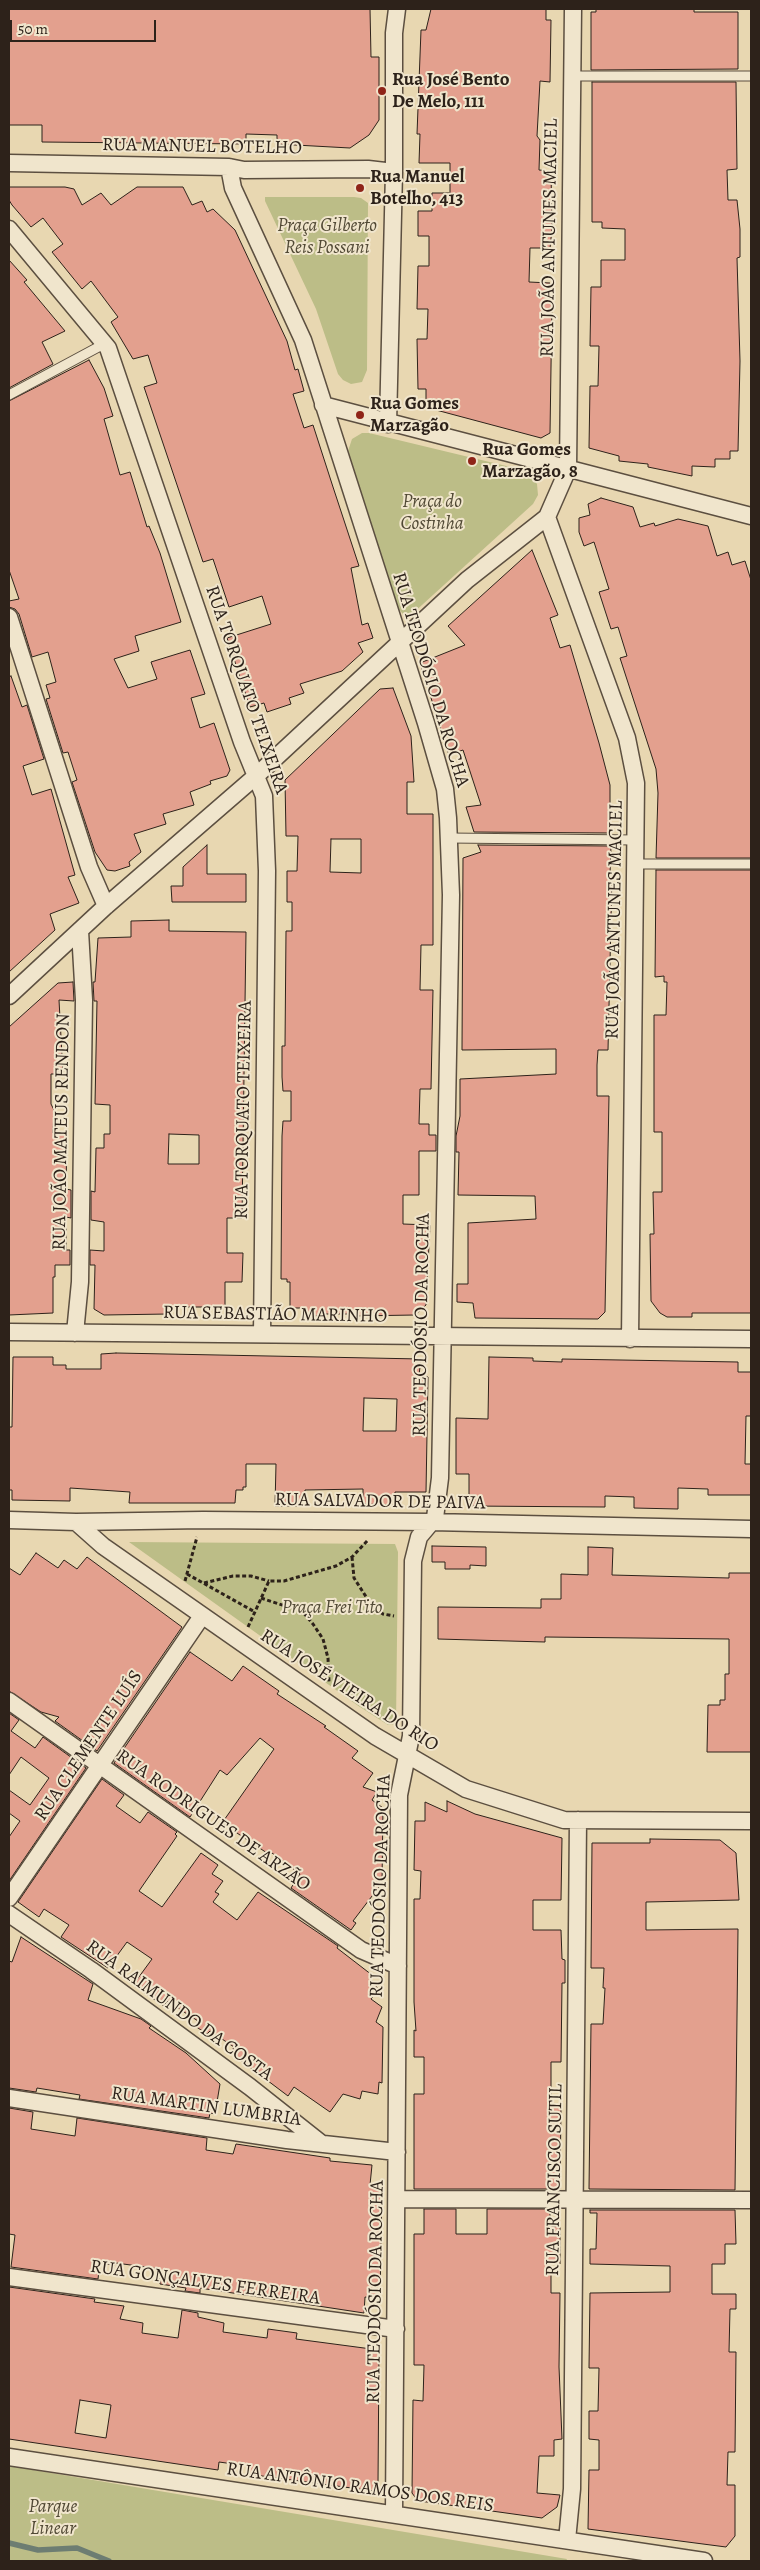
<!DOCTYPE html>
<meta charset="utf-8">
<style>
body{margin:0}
#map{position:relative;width:760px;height:2570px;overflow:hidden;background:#e8d7b1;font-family:Alegreya,serif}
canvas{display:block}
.frame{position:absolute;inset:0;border:10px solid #2d221a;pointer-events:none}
.scale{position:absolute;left:10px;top:20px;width:146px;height:22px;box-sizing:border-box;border:2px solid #2d221a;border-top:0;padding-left:6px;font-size:15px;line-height:18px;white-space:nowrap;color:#2d221a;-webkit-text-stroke:4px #f0e5cc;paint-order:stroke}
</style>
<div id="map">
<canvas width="760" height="2570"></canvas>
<div class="frame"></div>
<div class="scale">50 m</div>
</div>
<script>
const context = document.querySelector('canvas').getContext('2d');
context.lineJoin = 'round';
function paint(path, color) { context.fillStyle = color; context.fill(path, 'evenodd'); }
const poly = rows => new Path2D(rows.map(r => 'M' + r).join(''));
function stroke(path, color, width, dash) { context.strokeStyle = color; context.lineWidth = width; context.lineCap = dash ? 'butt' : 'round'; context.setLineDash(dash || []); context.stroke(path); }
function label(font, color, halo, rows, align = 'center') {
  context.font = font + ' Alegreya,serif'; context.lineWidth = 4; context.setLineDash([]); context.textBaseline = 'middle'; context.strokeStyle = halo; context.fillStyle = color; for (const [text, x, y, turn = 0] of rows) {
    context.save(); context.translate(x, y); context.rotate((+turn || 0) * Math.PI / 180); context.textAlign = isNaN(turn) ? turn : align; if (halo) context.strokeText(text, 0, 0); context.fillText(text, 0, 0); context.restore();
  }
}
paint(poly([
 [265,197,354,197,361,198,368,203,367,370,362,382,351,384,343,380,338,374,316,309,265,201],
 [362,433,369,433,527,471,537,484,538,495,533,504,411,615,403,614,396,606,349,457,348,451,352,439],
 [129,1542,395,1544,398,1552,396,1724,388,1725,357,1705],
 [9,2466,567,2559,566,2561,9,2561]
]), '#bcbd87');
stroke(poly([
 [9,2543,38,2550,77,2548,109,2561]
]), '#6d7d72', 5.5);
const building = poly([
 [9,9,370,9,371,57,379,57,379,120,369,135,350,148,277,144,277,135,246,134,246,144,42,142,42,125,9,125,9,9],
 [431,9,546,9,546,20,551,20,550,82,540,81,537,136,540,140,539,170,551,171,552,229,550,248,530,248,529,282,550,283,549,301,552,301,550,433,541,438,436,410,437,400,426,400,426,389,418,389,417,339,427,339,428,309,417,309,418,266,429,266,429,236,418,236,418,211,432,211,432,193,450,193,450,163,419,163,420,134,417,134,421,30,426,30,431,9],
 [596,9,694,9,694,12,738,12,738,69,591,70,591,12,596,12,596,9],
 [592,82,736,82,737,169,727,170,728,200,737,200,740,229,740,257,737,258,740,361,738,451,730,451,730,459,715,459,715,467,692,466,692,476,648,467,648,464,619,461,619,456,589,448,590,386,598,386,599,346,590,346,591,287,601,287,601,260,625,260,625,229,602,228,602,222,592,222,592,82],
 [9,187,65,187,74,189,82,205,101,193,111,205,137,187,183,187,192,205,202,201,207,212,213,209,235,230,287,341,295,370,298,369,304,391,293,394,304,428,313,425,333,487,359,566,351,568,362,625,368,623,373,638,358,643,363,652,342,671,300,684,304,693,289,698,291,704,267,712,264,703,250,707,227,638,271,624,262,596,229,607,213,559,203,562,144,387,157,383,148,355,133,359,111,322,118,317,91,281,82,289,52,252,63,244,43,218,31,227,12,205,9,200,9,187],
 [9,260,27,280,24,282,65,331,42,342,53,364,9,388,9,260],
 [89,360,104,388,113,416,104,419,120,475,130,472,147,527,149,526,160,553,181,622,135,636,139,651,114,659,128,688,157,679,151,662,190,650,205,694,191,698,200,728,214,723,230,770,227,776,210,781,211,784,190,792,194,805,163,814,166,824,134,834,141,852,129,862,130,866,115,871,107,870,95,852,72,782,77,780,68,752,63,753,46,699,50,698,46,685,56,682,48,652,32,657,19,614,15,609,9,607,9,601,19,599,9,570,9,401,89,360],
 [601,498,633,507,640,527,654,523,655,526,678,519,708,526,717,556,728,552,732,565,745,561,751,580,751,858,656,858,658,793,656,769,620,658,627,656,618,627,611,629,599,592,609,589,594,542,584,546,579,532,579,518,590,515,588,504,601,498],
 [532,550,558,615,550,618,560,648,570,645,599,743,610,785,610,833,474,832,466,807,481,805,463,750,449,755,420,663,465,645,448,626,532,550],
 [11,676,22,707,27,705,44,759,23,766,32,795,51,789,75,875,68,877,79,903,50,914,55,930,9,972,9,677,11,676],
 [393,688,411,736,414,782,407,782,407,814,433,814,433,945,421,945,420,990,433,990,431,1089,420,1089,419,1124,429,1124,429,1135,436,1135,436,1151,419,1151,419,1195,403,1195,403,1224,430,1225,426,1305,415,1315,354,1316,354,1314,318,1314,318,1316,303,1316,303,1308,290,1308,290,1282,287,1282,287,1279,281,1279,282,1136,283,1121,291,1121,291,1091,283,1091,282,1077,282,1046,285,1046,286,931,292,931,292,902,287,902,287,871,297,871,298,836,286,836,285,780,380,689,393,688],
 [331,839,361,839,361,873,330,872,331,839],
 [207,845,207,874,246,874,246,902,172,902,171,886,183,886,183,867,207,845],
 [478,845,611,846,610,874,612,875,608,1050,598,1050,597,1065,597,1096,609,1096,605,1312,598,1319,475,1318,473,1303,457,1302,457,1284,468,1284,468,1223,536,1219,535,1196,458,1195,459,1152,456,1152,456,1136,460,1116,460,1079,556,1074,556,1049,462,1050,463,858,481,852,478,845],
 [656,870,751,870,751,1313,692,1313,692,1317,667,1317,660,1313,651,1301,650,1234,654,1234,653,1192,662,1192,662,1132,654,1132,654,1015,666,1015,667,982,664,982,664,976,655,977,656,870],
 [169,920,169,931,246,932,242,1218,227,1218,227,1253,243,1253,242,1282,225,1282,225,1307,168,1307,168,1314,104,1315,94,1309,95,1265,90,1265,90,1250,104,1251,104,1222,91,1220,91,1191,95,1192,96,1148,104,1148,104,1134,110,1134,110,1105,95,1104,97,1001,94,1001,93,982,95,982,98,938,131,937,131,921,169,920],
 [169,1134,199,1135,199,1164,168,1164,169,1134],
 [73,982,74,1001,59,1000,63,1074,51,1074,51,1104,54,1110,53,1133,67,1133,66,1189,71,1190,71,1218,66,1217,66,1250,70,1250,70,1265,55,1265,55,1277,53,1277,53,1313,9,1315,9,1027,58,983,73,982],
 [116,1353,421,1359,419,1375,428,1377,426,1492,395,1492,395,1505,363,1504,363,1489,305,1490,304,1506,275,1506,276,1464,246,1464,246,1487,243,1487,243,1490,236,1490,235,1503,129,1503,130,1492,70,1488,70,1501,12,1500,12,1490,9,1490,9,1427,12,1427,13,1357,53,1357,53,1365,66,1365,66,1369,101,1369,101,1354,116,1353],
 [364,1398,397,1399,396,1431,363,1431,364,1398],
 [489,1357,533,1358,533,1361,562,1362,562,1359,738,1362,738,1372,751,1372,751,1416,746,1416,745,1464,751,1464,751,1495,708,1495,708,1489,678,1488,678,1509,634,1508,634,1497,605,1496,605,1507,469,1506,469,1474,456,1474,456,1418,488,1419,489,1357],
 [432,1546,486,1547,486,1566,470,1565,470,1569,445,1569,445,1562,432,1562,432,1546],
 [588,1547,613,1548,612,1575,729,1578,729,1573,751,1573,751,1752,707,1752,708,1705,720,1705,720,1700,725,1700,725,1674,729,1674,729,1639,545,1637,545,1642,438,1639,438,1607,541,1608,541,1599,561,1599,561,1574,588,1575,588,1547],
 [36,1553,58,1568,64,1560,77,1569,87,1557,182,1627,97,1751,55,1721,59,1717,41,1712,9,1691,9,1568,20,1575,36,1553],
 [190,1652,232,1681,243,1666,279,1691,277,1694,326,1726,324,1727,358,1751,352,1758,373,1773,363,1787,377,1792,372,1800,383,1808,382,1883,353,1921,356,1923,351,1930,291,1888,300,1874,272,1853,270,1855,222,1823,274,1749,260,1738,227,1775,220,1770,190,1817,114,1763,190,1652],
 [9,1713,19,1720,11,1731,35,1748,43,1737,86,1768,9,1881,9,1837,20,1821,9,1813,9,1790,30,1805,49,1778,21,1757,9,1775,9,1713],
 [102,1779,124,1795,116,1806,140,1823,148,1812,177,1832,175,1834,177,1836,139,1891,162,1907,201,1853,218,1865,212,1874,223,1881,215,1892,219,1894,213,1902,237,1920,258,1892,338,1946,337,1948,372,1975,370,1978,378,1989,371,1999,382,2007,376,2022,383,2027,382,2083,379,2082,378,2094,362,2091,360,2099,343,2094,330,2112,294,2087,288,2096,231,2053,234,2047,210,2031,207,2034,195,2026,198,2021,167,2001,164,2006,133,1985,152,1959,127,1942,108,1968,61,1937,69,1925,44,1909,39,1917,18,1902,102,1779],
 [447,1801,475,1814,562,1838,561,1900,533,1900,533,1930,561,1930,562,1959,565,1960,565,1983,562,1983,561,2062,551,2062,551,2106,561,2106,560,2189,414,2189,414,2094,424,2094,424,2057,414,2057,414,2030,416,2031,414,2002,414,1899,420,1899,421,1871,414,1870,415,1821,425,1821,425,1802,447,1812,447,1801],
 [650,1839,720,1840,736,1853,739,1900,646,1902,646,1930,738,1929,735,2190,589,2189,591,2024,603,2024,605,1988,603,1988,604,1968,591,1968,592,1843,650,1843,650,1839],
 [21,1937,93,1984,88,2000,141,2019,151,2026,149,2028,186,2053,220,2084,215,2114,210,2113,209,2118,79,2099,80,2095,37,2088,36,2092,9,2088,9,1961,12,1962,21,1937],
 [9,2108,33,2112,31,2129,75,2136,77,2118,207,2138,206,2150,233,2154,236,2144,330,2158,330,2161,372,2165,370,2185,382,2186,380,2299,365,2297,364,2313,200,2288,200,2293,185,2291,186,2288,160,2284,160,2269,116,2263,115,2265,100,2263,98,2279,11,2267,15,2235,9,2234,9,2108],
 [424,2209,456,2209,456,2234,487,2234,487,2209,550,2209,550,2226,560,2227,560,2264,551,2263,551,2293,560,2293,559,2367,562,2439,554,2440,554,2456,539,2456,537,2493,560,2495,557,2507,542,2518,427,2502,418,2501,412,2493,413,2400,423,2401,424,2365,414,2365,414,2234,424,2234,424,2209],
 [590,2210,735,2210,736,2244,725,2244,725,2264,712,2264,712,2294,736,2294,736,2309,730,2309,729,2352,736,2352,735,2452,728,2452,727,2485,735,2485,735,2536,726,2547,588,2529,589,2470,599,2470,599,2440,589,2439,589,2411,598,2411,599,2368,589,2368,590,2293,670,2292,670,2266,590,2264,590,2249,596,2249,597,2213,590,2213,590,2210],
 [9,2287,95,2299,94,2302,124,2306,120,2319,143,2323,142,2333,178,2338,182,2310,198,2313,198,2317,224,2323,223,2332,267,2338,268,2329,297,2333,296,2339,379,2350,378,2483,374,2491,247,2474,248,2466,219,2462,218,2470,9,2439,9,2287],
 [80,2400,111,2405,106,2438,75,2433,80,2400]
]);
paint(building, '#e3a08e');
stroke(building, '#2d221a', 1);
const lane = poly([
 [571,76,751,76],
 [9,395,104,344],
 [449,838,636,840],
 [636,864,751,864]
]);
const street = poly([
 [9,163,229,167,244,170,368,169,394,172],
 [229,167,233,188,303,340,426,723,445,789,448,818,451,895,440,1478,435,1518,419,1537,413,1561,411,1736,399,1795,394,2513],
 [9,229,108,348,242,742,264,796,267,871,262,1334],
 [323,405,751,516],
 [388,424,394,172,394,33,397,9],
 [547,517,627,738,636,783,630,1339],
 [9,617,89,867,106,906],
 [9,996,106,906,256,776,467,580,547,517,568,469,573,9],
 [9,1332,751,1339],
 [75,1333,80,1282,84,1000,80,931],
 [9,1520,76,1522,203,1520,431,1522,751,1529],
 [76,1522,103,1546,375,1736,466,1789,564,1820,751,1821],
 [9,1701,361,1950,398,1966],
 [9,1898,202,1616],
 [9,1914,91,1970,250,2087,322,2144],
 [9,2098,287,2140,397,2152],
 [398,2199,751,2200],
 [9,2277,396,2329],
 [9,2457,704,2561],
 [567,2540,572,2489,578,1820]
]);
stroke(lane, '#5c4f40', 11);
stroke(street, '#5c4f40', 19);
stroke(poly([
 [352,1557,354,1578,372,1606,383,1614,394,1616],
 [187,1574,255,1612],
 [185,1581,197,1537],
 [204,1583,233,1576,251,1576,269,1581],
 [261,1598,303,1612,313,1624,323,1639,328,1658,329,1682],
 [248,1627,269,1581,284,1581,336,1566,352,1557,368,1540]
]), '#2d221a', 3, [4, 2.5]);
stroke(lane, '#f0e5cc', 9);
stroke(street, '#f0e5cc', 16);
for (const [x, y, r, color] of [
 [382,91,5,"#8f2418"],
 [360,188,5,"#8f2418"],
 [360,415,5,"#8f2418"],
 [472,461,5,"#8f2418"]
]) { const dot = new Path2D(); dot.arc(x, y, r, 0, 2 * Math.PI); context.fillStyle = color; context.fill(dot); stroke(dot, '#f0e5cc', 2); }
label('bold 19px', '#2d221a', '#f0e5cc', [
 ["Rua José Bento",392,80],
 ["De Melo, 111",392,102],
 ["Rua Manuel",370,177],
 ["Botelho, 413",370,199],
 ["Rua Gomes",370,404],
 ["Marzagão",370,426],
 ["Rua Gomes",482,450],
 ["Marzagão, 8",482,472]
], 'left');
label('19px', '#2d221a', '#f0e5cc', [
 ["RUA MANUEL BOTELHO",202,147,1],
 ["RUA JOÃO ANTUNES MACIEL",550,238,-89],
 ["RUA TEODÓSIO DA ROCHA",430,680,73],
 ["RUA TORQUATO TEIXEIRA",246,690,71],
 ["RUA JOÃO ANTUNES MACIEL",615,920,-89],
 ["RUA TORQUATO TEIXEIRA",244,1110,-89],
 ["RUA JOÃO MATEUS RENDON",62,1132,-89],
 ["RUA SEBASTIÃO MARINHO",275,1315,1],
 ["RUA TEODÓSIO DA ROCHA",422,1325,-89],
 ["RUA SALVADOR DE PAIVA",380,1502,1],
 ["RUA JOSÉ VIEIRA DO RIO",349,1691,33],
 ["RUA CLEMENTE LUÍS",89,1746,-56],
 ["RUA RODRIGUES DE ARZÃO",213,1821,35],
 ["RUA TEODÓSIO DA ROCHA",381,1886,-88],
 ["RUA RAIMUNDO DA COSTA",179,2011,36],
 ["RUA MARTIN LUMBRIA",206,2107,8],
 ["RUA FRANCISCO SUTIL",555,2180,-89],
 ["RUA GONÇALVES FERREIRA",205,2283,8],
 ["RUA TEODÓSIO DA ROCHA",376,2292,-89],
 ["RUA ANTÔNIO RAMOS DOS REIS",360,2488,8]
]);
label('italic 19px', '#514935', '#f0e5cc', [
 ["Praça Gilberto",327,226],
 ["Reis Possani",327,248],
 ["Praça do",432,502],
 ["Costinha",432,524],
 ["Praça Frei Tito",332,1608],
 ["Parque",53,2507],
 ["Linear",53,2529]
]);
</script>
